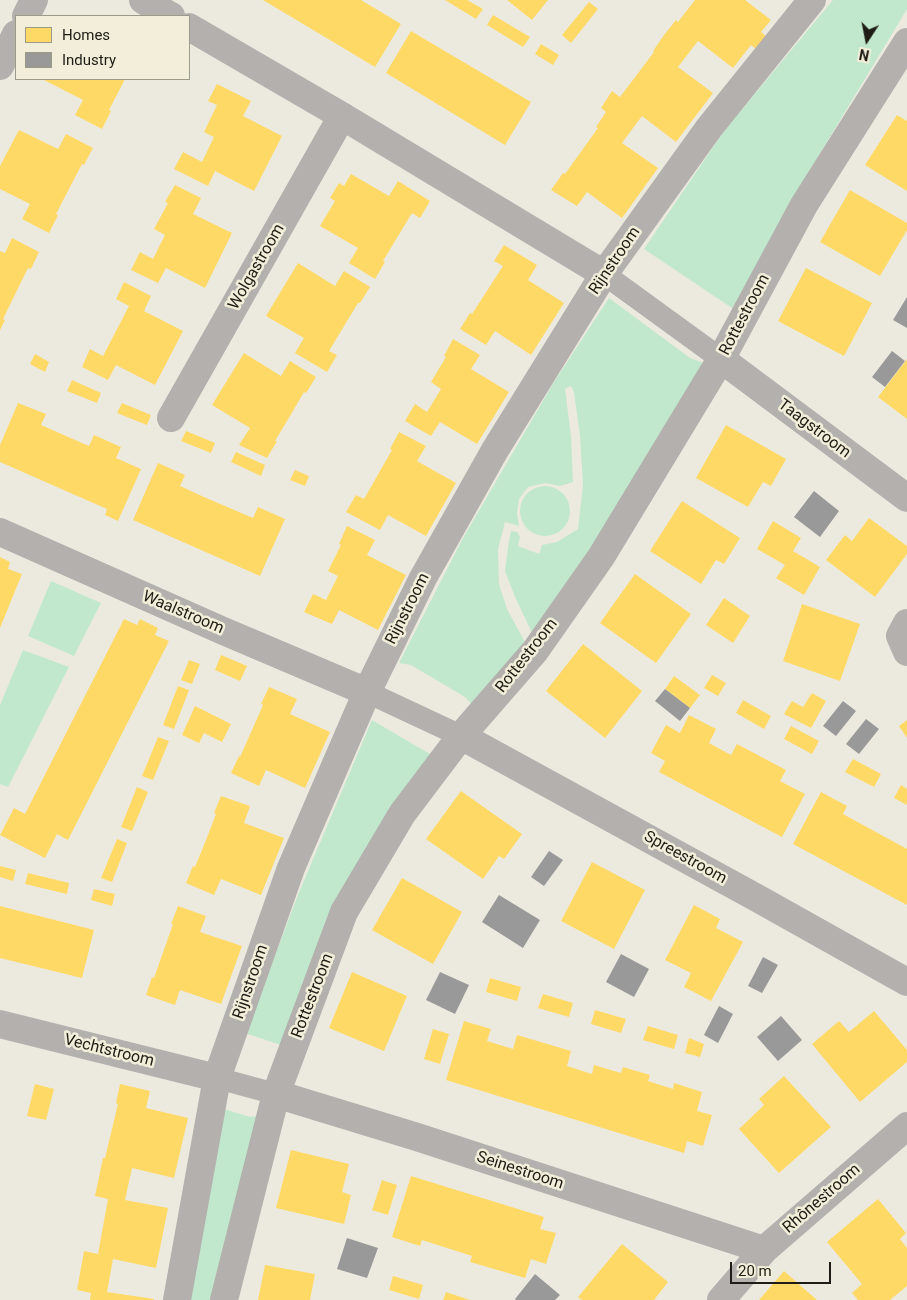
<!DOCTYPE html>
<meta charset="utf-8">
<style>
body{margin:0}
#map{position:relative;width:907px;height:1300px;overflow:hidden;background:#eceadf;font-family:Roboto,sans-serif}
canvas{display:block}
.legend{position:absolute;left:15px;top:15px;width:175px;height:65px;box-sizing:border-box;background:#f2eed9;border:1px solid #9d9a8a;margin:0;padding:6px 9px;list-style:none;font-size:15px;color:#1e1c14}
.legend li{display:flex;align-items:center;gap:10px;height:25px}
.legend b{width:25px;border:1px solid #9d9a8a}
.north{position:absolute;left:842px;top:15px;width:50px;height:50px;-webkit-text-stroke:4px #f2eed9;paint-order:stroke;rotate:191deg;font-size:14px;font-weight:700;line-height:20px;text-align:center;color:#1e1c14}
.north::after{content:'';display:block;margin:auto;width:18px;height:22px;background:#1e1c14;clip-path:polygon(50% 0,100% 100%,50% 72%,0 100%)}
.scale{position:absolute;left:730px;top:1262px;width:101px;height:22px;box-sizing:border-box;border:2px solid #1e1c14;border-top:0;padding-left:6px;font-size:15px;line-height:18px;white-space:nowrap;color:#1e1c14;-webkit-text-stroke:4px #f2eed9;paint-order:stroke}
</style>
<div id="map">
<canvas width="907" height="1300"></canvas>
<ul class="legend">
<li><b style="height:14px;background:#ffd966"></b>Homes</li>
<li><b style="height:14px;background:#999"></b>Industry</li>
</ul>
<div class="north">N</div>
<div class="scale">20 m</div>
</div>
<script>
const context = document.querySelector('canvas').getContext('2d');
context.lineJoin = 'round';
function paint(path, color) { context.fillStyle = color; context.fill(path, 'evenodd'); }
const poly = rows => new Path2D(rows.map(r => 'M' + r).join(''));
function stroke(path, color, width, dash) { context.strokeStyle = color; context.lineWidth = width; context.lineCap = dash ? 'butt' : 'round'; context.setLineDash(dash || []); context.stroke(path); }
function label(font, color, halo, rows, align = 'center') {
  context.font = font + ' Roboto,sans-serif'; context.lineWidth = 5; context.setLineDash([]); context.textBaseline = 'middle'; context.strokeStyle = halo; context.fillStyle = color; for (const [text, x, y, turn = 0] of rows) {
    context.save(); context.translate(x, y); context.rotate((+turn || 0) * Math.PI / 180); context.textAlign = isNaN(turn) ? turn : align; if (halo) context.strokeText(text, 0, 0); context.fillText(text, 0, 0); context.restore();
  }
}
paint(poly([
 [833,0,907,0,907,9,795,195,735,310,644,249,724,131],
 [609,298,690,358,709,365,534,637,515,597,505,571,509,541,511,531,517,532,520,537,518,546,539,554,542,545,557,542,578,529,583,485,580,436,574,392,571,386,565,389,571,436,573,482,560,486,545,483,528,487,519,499,517,513,519,526,505,522,498,549,499,584,507,609,527,646,475,708,465,697,411,665,399,663,463,538,554,382],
 '520 511a25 25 0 1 1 50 0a25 25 0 1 1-50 0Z',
 [51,581,101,603,74,656,28,636],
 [23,650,69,667,8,787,0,784,0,705],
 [372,720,435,757,281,1045,245,1033,300,890],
 [224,1109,250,1117,258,1116,215,1300,184,1300]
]), '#c1e8cc');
paint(poly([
 [263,0,361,0,401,24,375,67],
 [445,0,467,0,483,9,476,19],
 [507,0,548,0,532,20],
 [695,0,745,0,771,20,761,32,766,36,756,49,751,45,733,68,698,41,678,67,713,93,676,142,642,116,622,143,658,168,622,218,587,192,577,206,551,190,563,173,565,174,598,128,596,127,606,112,601,108,612,91,620,97,654,52,653,51,664,35,676,20,678,22],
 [589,2,598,9,571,43,562,35],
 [493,15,530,37,523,47,487,25],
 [411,31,531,102,505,145,386,73],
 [541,44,559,55,553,65,535,54],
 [42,79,125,79,109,110,111,111,102,129,75,115,83,100],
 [217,84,251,101,243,116,282,136,254,191,215,171,208,186,174,169,183,152,202,162,214,137,204,132,217,105,208,101],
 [897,115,907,121,907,191,865,165],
 [19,130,58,149,66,134,93,148,84,165,82,164,56,214,58,215,49,233,22,219,30,204,0,189,0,166],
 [351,174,389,196,398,181,430,201,420,218,412,213,383,261,385,262,375,279,349,263,358,248,320,226,335,201,330,198,339,183,344,186],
 [175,185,201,198,193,214,232,233,205,288,166,268,158,283,131,270,140,252,153,259,165,235,154,229,168,203,165,202],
 [850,190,907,223,907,230,880,276,820,242],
 [12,238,39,252,31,269,28,268,3,319,5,320,0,330,0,251,5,253],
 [504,245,537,265,528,280,564,303,531,355,495,331,486,345,460,329,470,313,472,314,503,266,494,261],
 [298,263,335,286,344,271,370,287,360,303,358,303,329,351,337,355,327,372,295,353,304,338,266,316],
 [806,268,872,303,844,356,778,321],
 [124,282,151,296,144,311,183,331,155,385,116,365,108,380,82,367,90,349,103,356,129,306,116,299],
 [453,339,480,355,471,369,509,392,477,444,440,422,431,436,405,421,415,404,427,412,441,389,431,382,446,357,444,356],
 [244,353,281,376,290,361,316,377,306,393,304,392,290,416,275,441,277,441,267,458,239,445,250,428,212,405],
 [35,354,49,362,45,372,30,364],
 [907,359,907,419,878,397],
 [72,380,101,393,97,403,67,391],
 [18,403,46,414,41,425,89,446,94,435,121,447,116,458,141,469,118,521,105,515,107,509,0,462,0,445],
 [122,403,151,415,147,425,117,413],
 [726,425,786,459,771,486,763,482,748,507,696,478],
 [186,431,215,443,211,453,181,441],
 [399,432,426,446,417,461,456,483,426,536,388,515,380,530,346,512,356,495,364,499,392,450,390,449],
 [236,452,265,465,261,476,231,462],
 [158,463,185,475,180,486,204,497,253,518,258,507,285,519,260,576,133,520],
 [295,470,309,476,305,486,290,480],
 [682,501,740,538,724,564,716,560,701,584,650,551],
 [869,518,907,546,907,554,875,597,826,560,845,535,852,541],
 [773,521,801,538,793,551,820,567,804,595,776,578,785,565,757,549],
 [347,526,375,540,367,555,406,575,378,630,339,610,332,624,304,612,313,594,326,600,338,576,328,571,341,545,339,544],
 [0,557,10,562,8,569,22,574,0,628],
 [635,574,691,614,656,663,600,623],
 [724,598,750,616,733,643,706,625],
 [802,604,860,624,840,681,783,661],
 [124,619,137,625,140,619,158,628,155,635,169,641,68,840,57,834,45,858,0,835,14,808,25,814],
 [583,644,642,691,605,738,546,691],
 [221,655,247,666,240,681,215,670],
 [189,660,200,664,192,684,181,680],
 [712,675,726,683,718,696,704,688],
 [674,676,700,695,690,708,665,689],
 [178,686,189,690,174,729,163,725],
 [269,687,297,699,290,714,330,732,305,788,266,770,259,786,231,773,239,756,240,757,252,730,263,705,261,704],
 [812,693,826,701,811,728,784,714,792,701,803,707],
 [743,700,771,716,764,729,736,713],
 [195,706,231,724,222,742,204,733,199,743,182,735],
 [689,715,716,729,709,743,731,755,737,744,786,770,780,781,805,794,782,837,659,772,665,761,651,753,666,725,680,733],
 [907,720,907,738,899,726],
 [791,726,819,741,812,754,784,739],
 [158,737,169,741,153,780,142,776],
 [853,759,881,774,874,787,845,772],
 [901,785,907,789,907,805,894,798],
 [137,787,148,792,132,831,121,827],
 [461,791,522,834,504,859,499,856,483,879,426,839],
 [821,792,847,806,843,814,907,849,907,905,793,844],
 [221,796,250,806,244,823,284,838,261,895,221,879,214,895,186,883,193,866,195,867,206,840,216,814,214,813],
 [117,839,127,843,112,882,101,878],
 [592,862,645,890,614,949,561,921],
 [0,866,16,870,13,881,0,877],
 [28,873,69,883,67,894,25,884],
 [402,878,462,912,433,964,372,930],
 [94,889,115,894,112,906,91,900],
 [694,905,720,919,716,928,743,942,711,1001,684,987,691,973,665,960],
 [0,906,94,930,82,978,0,958],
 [178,906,206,916,200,932,242,946,221,1004,180,990,175,1005,146,995,152,977,154,978,173,924,171,924],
 [352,972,407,996,384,1051,329,1028],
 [490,978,521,987,517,1001,486,992],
 [543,994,573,1003,569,1017,538,1008],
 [595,1010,626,1019,621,1033,591,1024],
 [874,1011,907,1050,907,1062,860,1102,812,1044,839,1021,849,1032],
 [464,1021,491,1029,487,1041,513,1049,517,1035,571,1051,567,1066,592,1074,594,1065,621,1073,623,1067,650,1075,648,1081,673,1089,674,1083,702,1092,697,1111,712,1115,703,1146,687,1141,684,1153,446,1080],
 [648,1026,678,1035,674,1049,643,1040],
 [433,1029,449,1034,440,1064,424,1059],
 [689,1038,704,1044,700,1057,685,1053],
 [784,1076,831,1127,779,1173,739,1129,764,1105,759,1099],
 [35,1084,54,1089,46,1120,27,1116],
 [120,1084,150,1091,146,1108,188,1118,174,1178,132,1168,125,1200,168,1208,156,1268,113,1259,107,1292,154,1299,154,1300,90,1300,91,1293,77,1290,84,1251,98,1254,108,1199,95,1196,103,1158,105,1158,118,1104,116,1103],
 [291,1150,349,1164,342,1192,351,1195,344,1224,276,1208],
 [411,1176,544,1217,540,1229,556,1233,546,1264,531,1259,525,1278,470,1262,472,1256,422,1240,420,1246,392,1237],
 [382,1180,397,1185,388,1215,372,1210],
 [878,1199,906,1233,900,1239,907,1248,907,1286,890,1300,858,1300,852,1293,862,1284,827,1242],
 [622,1244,668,1282,654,1300,582,1300,578,1297],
 [265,1265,315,1274,310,1300,258,1300],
 [784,1271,817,1300,759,1300],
 [393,1276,423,1285,419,1299,389,1290],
 [446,1292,470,1300,443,1300]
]), '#ffd966');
paint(poly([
 [907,297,907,328,893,320],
 [892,351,905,361,885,387,872,377],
 [814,491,839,511,820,537,794,517],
 [665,689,690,708,680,721,655,701],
 [843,701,856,711,836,736,823,726],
 [866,719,879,729,859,754,846,744],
 [549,851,563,860,544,886,531,877],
 [499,895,540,920,523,948,482,922],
 [621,954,649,969,634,997,606,982],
 [763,957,778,965,762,993,748,986],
 [440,972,469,985,455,1014,426,1000],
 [719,1006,733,1014,718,1043,704,1035],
 [781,1016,802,1040,778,1061,757,1037],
 [347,1238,378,1248,367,1278,337,1269],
 [535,1274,560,1295,555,1300,516,1300,515,1299]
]), '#999');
stroke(poly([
 [604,274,721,359],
 [367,692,461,736],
 [217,1078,276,1094]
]), '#b3b0ae', 22);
stroke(poly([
 [143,0,171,16],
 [26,16,34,0],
 [189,27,342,116,604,274],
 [0,66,16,34],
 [721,359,907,498],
 [171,418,342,116],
 [0,532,221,630,367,692],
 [907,623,900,636,907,652],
 [461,736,757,898,907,982],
 [0,1024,217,1078],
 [276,1094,417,1137,764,1250],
 [177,1300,217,1078,291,868,367,692,423,578,495,450,604,274,709,128,812,0],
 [224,1300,276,1094,344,912,402,814,461,736,535,651,601,557,721,359,804,205,907,42],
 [721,1300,764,1250,907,1126]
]), '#b3b0ae', 28);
label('16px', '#1e1c14', '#f2eed9', [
 ["Rijnstroom",615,261,-56],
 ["Wolgastroom",257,267,-60],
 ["Rottestroom",745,315,-62],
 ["Taagstroom",814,429,37],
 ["Rijnstroom",408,609,-63],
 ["Waalstroom",183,613,23],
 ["Rottestroom",527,656,-52],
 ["Spreestroom",685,858,29],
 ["Rijnstroom",251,982,-71],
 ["Rottestroom",313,996,-69],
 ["Vechtstroom",109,1051,14],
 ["Seinestroom",520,1171,18],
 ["Rhônestroom",822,1199,-41]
]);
</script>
